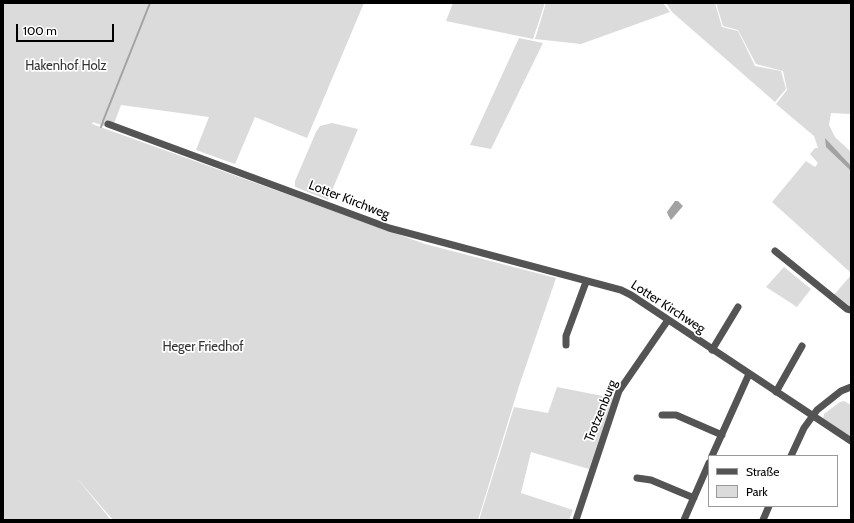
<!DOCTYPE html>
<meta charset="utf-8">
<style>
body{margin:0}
#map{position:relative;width:854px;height:523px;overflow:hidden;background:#fff;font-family:Cabin,sans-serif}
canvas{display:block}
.frame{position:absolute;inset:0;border:4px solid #000;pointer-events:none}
.legend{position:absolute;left:708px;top:455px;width:130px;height:52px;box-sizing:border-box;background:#fff;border:1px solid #999;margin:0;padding:5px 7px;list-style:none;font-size:12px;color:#000}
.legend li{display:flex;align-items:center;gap:8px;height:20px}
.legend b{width:20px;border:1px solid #999}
.scale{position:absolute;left:16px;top:24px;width:98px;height:18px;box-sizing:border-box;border:2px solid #000;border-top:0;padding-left:5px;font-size:12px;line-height:14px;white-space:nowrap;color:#000;-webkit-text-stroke:3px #fff;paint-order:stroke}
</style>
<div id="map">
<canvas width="854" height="523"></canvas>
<div class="frame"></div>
<ul class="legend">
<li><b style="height:5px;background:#545454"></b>Straße</li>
<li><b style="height:11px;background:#dbdbdb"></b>Park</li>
</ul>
<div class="scale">100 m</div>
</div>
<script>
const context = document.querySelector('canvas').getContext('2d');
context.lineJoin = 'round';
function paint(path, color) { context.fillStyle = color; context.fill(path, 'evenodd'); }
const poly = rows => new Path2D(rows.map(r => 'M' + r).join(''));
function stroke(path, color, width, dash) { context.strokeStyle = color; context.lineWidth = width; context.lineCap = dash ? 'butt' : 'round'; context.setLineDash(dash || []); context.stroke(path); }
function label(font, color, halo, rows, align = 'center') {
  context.font = font + ' Cabin,sans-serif'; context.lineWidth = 3.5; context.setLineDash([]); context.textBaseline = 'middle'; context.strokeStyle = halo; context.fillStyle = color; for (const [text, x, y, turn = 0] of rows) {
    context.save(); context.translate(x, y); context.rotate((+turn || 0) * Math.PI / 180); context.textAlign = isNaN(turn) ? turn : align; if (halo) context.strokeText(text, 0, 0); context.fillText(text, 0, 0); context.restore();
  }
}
paint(poly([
 [3,3,364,3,307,138,255,117,235,164,196,150,209,117,121,105,112,129,93,122,92,124,425,244,556,278,519,386,478,520,113,520,75,476,111,520,3,520],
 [453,3,545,3,533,39,446,21],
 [546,3,663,3,670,12,581,44,535,39],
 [666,3,715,3,722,27,738,31,755,66,781,71,786,89,775,102,672,12],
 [716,3,851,3,851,114,831,113,829,125,835,137,851,152,851,273,772,202,806,161,815,167,818,163,810,154,815,148,818,148,814,136,776,104,787,90,783,71,756,64,738,30,723,26],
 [519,38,543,43,491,149,470,145],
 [332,123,358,129,328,200,295,187,295,181,316,132,320,126],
 [784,267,811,289,797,307,766,287],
 [851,275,851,307,834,295],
 [557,387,613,398,589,469,531,452,521,493,573,510,569,520,479,520,514,407,548,413],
 [844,401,851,405,851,437,823,419,824,414,840,402]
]), '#dbdbdb');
paint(poly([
 [825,138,851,166,851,171,826,147],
 [675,201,678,201,683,206,671,220,668,215,667,212]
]), '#a2a2a2');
stroke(poly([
 [103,121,150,3],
 [101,127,103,122]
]), '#a2a2a2', 2);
stroke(poly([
 [108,124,389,228,621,290,631,295,851,441],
 [775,251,847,309,851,310],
 [566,345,566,336,586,282],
 [712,350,738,307],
 [776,392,802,346],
 [662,415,676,415,722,435],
 [712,456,749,374],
 [791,456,804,428,817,410,841,391,851,387],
 [637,478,651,480,694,498],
 [576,520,619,391,668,320],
 [684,520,709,463],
 [763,520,769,506]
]), '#545454', 7);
label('13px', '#323232', '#fff', [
 ["Hakenhof Holz",66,66],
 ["Heger Friedhof",203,347]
]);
label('13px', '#000', '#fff', [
 ["Lotter Kirchweg",349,200,21],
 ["Lotter Kirchweg",668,307,33],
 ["Trotzenburg",601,411,-68]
]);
</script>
